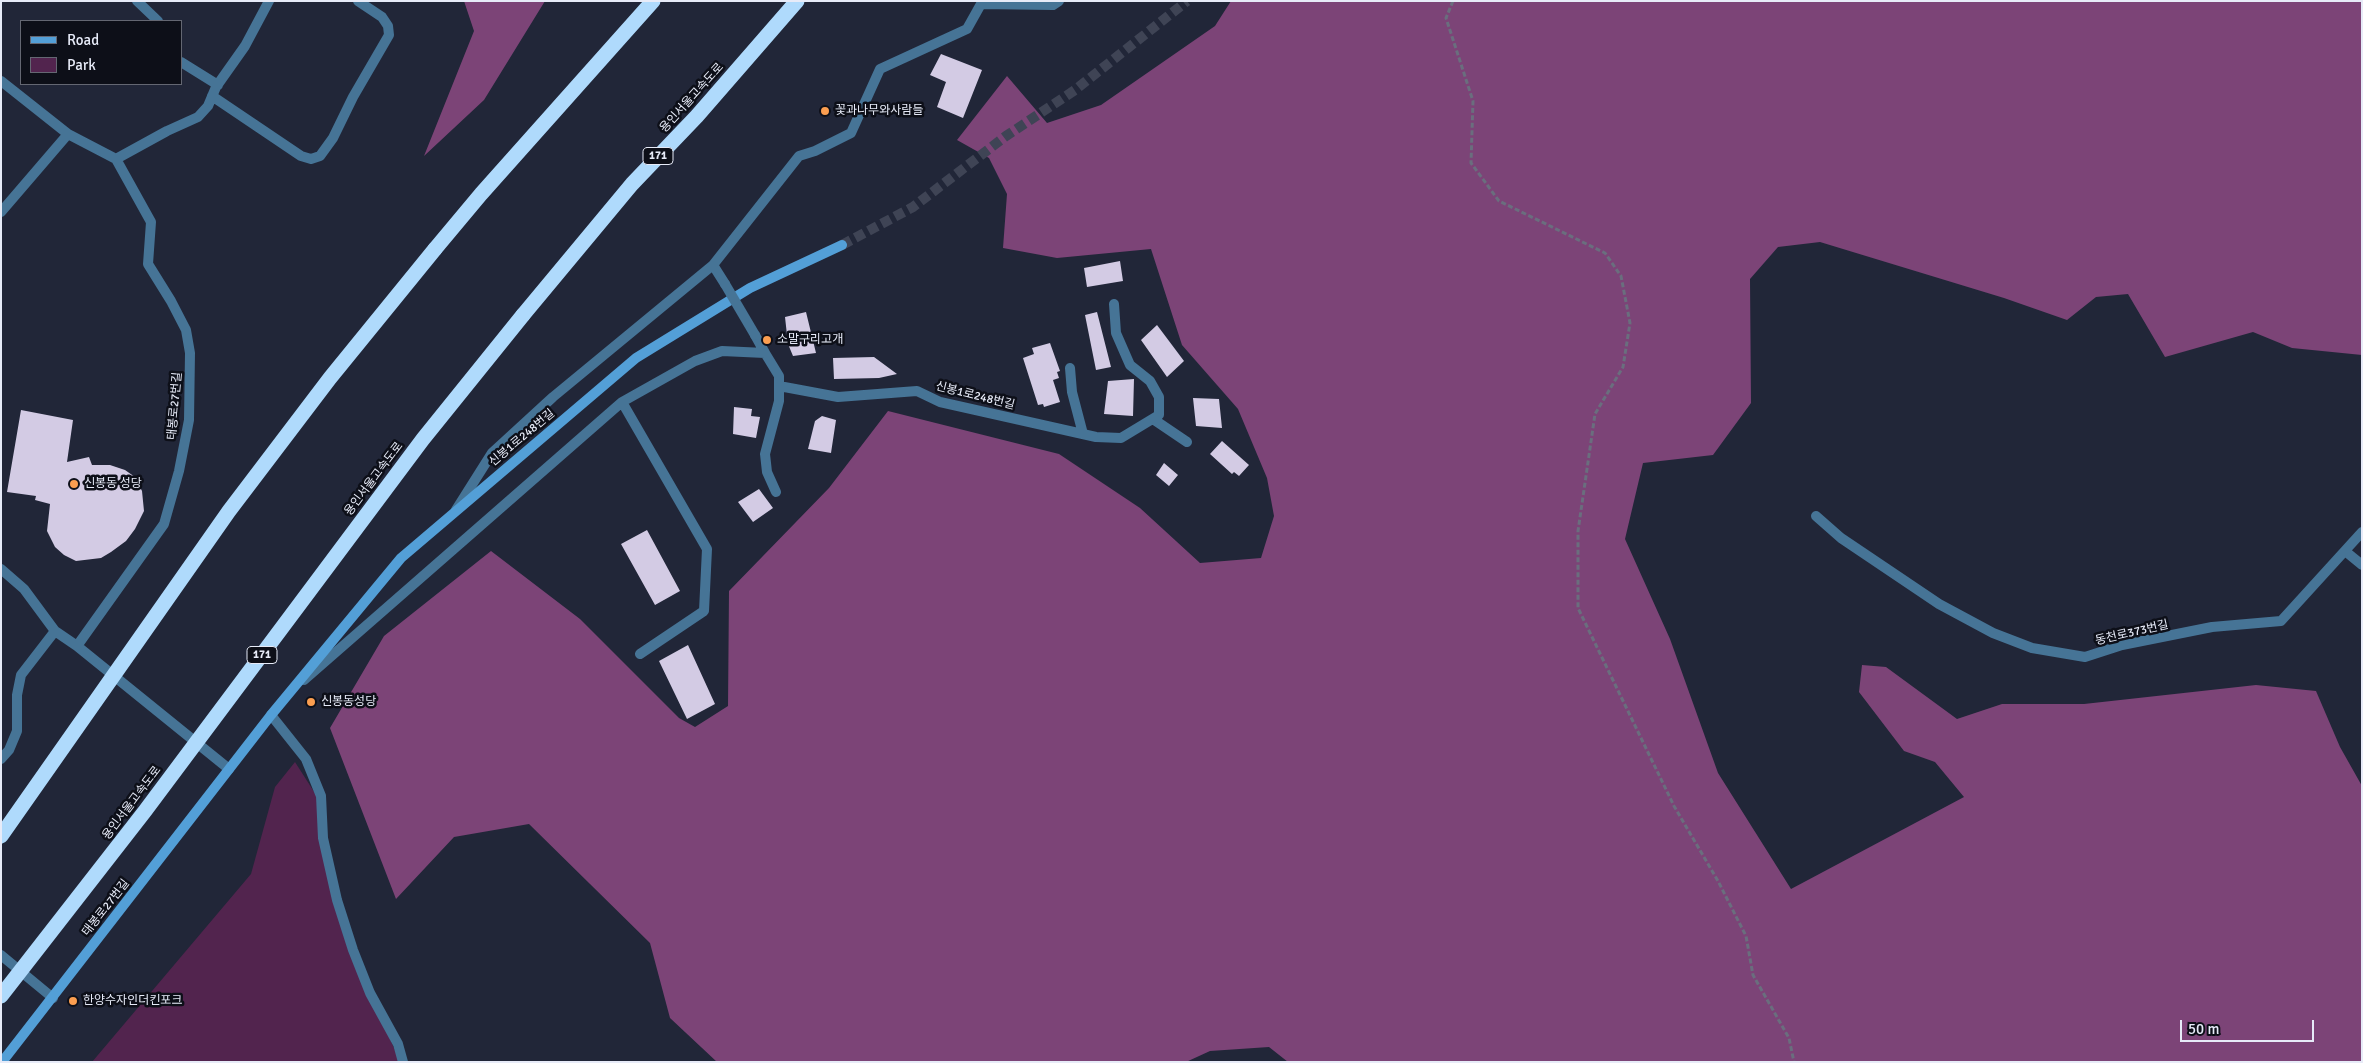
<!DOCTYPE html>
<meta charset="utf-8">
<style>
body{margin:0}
#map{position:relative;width:2363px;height:1063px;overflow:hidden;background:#212638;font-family:Signika,sans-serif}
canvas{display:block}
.frame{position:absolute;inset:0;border:2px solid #e7ebf8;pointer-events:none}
.legend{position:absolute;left:20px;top:20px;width:162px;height:65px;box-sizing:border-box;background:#0d0f18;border:1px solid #646772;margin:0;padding:6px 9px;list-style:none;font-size:15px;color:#e7ebf8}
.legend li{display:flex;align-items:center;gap:10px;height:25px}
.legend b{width:25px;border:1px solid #646772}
.scale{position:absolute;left:2180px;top:1020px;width:134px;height:22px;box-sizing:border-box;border:2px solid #e7ebf8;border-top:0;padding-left:6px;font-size:15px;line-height:18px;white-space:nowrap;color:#e7ebf8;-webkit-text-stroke:4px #0d0f18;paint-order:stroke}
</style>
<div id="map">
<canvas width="2363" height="1063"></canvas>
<div class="frame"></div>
<ul class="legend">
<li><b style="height:6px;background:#539fd7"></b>Road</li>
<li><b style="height:14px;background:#52244e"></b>Park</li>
</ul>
<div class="scale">50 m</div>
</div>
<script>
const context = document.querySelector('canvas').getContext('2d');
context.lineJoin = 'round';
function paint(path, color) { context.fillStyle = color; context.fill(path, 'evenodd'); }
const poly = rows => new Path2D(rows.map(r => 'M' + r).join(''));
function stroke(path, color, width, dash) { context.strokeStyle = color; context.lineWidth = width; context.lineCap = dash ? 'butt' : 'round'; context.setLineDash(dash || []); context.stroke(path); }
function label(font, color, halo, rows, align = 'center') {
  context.font = font + ' Signika,"Noto Sans KR",sans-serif'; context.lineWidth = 5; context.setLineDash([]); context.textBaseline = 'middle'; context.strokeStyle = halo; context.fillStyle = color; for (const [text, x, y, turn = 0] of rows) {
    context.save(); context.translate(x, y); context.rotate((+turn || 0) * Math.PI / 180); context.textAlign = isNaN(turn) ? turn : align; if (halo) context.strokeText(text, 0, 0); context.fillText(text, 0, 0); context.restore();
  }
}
paint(poly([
 [295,762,318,798,322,847,378,1011,400,1062,92,1062,251,874,275,787]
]), '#52244e');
paint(poly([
 [464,1,545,1,484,100,424,156,474,31],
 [1231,1,2362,1,2362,355,2292,348,2253,332,2165,357,2128,294,2096,297,2067,320,2004,298,1820,242,1778,247,1750,279,1751,403,1713,455,1643,463,1625,539,1670,639,1718,773,1791,889,1964,797,1935,762,1904,751,1859,692,1862,665,1886,667,1957,719,2002,704,2084,704,2256,685,2316,691,2340,747,2362,786,2362,1062,1288,1062,1269,1047,1210,1051,1186,1062,717,1062,670,1018,650,943,529,824,454,837,396,899,330,728,384,636,491,551,580,619,679,718,695,727,728,706,729,591,829,488,888,411,1059,454,1140,508,1200,563,1261,558,1274,516,1267,478,1238,409,1182,345,1151,249,1057,258,1003,248,1007,194,989,158,957,140,1007,76,1047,123,1101,105,1215,26]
]), '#7c4477');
paint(poly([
 [941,54,982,70,963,118,937,107,946,82,930,75],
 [1120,261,1123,281,1087,287,1084,268],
 [806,312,816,353,793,356,788,344,785,317],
 [1097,312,1111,367,1096,370,1085,315],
 [1157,325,1184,361,1167,377,1141,340],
 [1050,343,1060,371,1057,372,1059,378,1053,380,1060,402,1044,407,1043,404,1038,405,1023,358,1034,354,1032,348],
 [874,357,897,374,879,378,834,379,833,358],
 [1134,379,1133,416,1104,414,1108,381],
 [1193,398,1219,399,1222,428,1196,426],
 [734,407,752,409,751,416,760,417,756,438,733,434],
 [21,410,73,420,67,462,89,457,92,465,110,465,125,470,135,477,142,491,144,511,135,529,126,541,111,552,101,558,76,561,64,555,55,547,47,531,50,504,35,500,36,496,7,492],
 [822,416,836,420,831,453,808,449,815,421],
 [1222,441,1249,465,1239,476,1234,472,1232,474,1210,454],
 [1164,463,1178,475,1169,486,1156,475],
 [759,489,773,508,753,522,738,502],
 [647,530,680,591,655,605,621,544],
 [688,645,715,704,687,719,659,661]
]), '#d3cbe4');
stroke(poly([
 [842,245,913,207,1006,136,1075,90,1187,1]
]), '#3f4455', 10, [10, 5]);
stroke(poly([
 [1453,1,1446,18,1473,101,1471,163,1499,201,1605,253,1621,276,1630,323,1623,367,1595,414,1578,531,1578,608,1674,806,1718,881,1746,936,1753,975,1789,1038,1794,1062]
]), '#6a6e7e', 3, [5, 2.5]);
stroke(poly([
 [137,1,158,21],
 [181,62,218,85],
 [1,81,68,134],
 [212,96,301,156,311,159,320,156,333,138,353,97,389,35,388,26,382,17,358,1],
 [1,212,68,134,116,159,167,131,198,117,208,106,216,87,245,46,269,1],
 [713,265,799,156,815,151,851,133,880,69,967,29,981,4,1053,5,1059,1],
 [765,353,779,376,779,401,765,454,767,472,776,492],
 [1070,368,1072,392,1083,434],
 [779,386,838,397,917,391,940,402,1096,437,1121,438,1159,415,1159,397,1150,381,1130,365,1116,333,1114,304],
 [622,402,707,549,704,611,640,654],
 [1153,419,1187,442],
 [456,510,492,453,553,397,713,265,725,284],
 [1816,516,1841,538,1939,604,1993,633,2032,648,2085,657,2122,645,2212,627,2281,621,2362,532],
 [2345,551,2362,565],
 [1,569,24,589,55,631,77,646,229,769],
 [77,646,164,524,179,471,189,420,190,353,186,330,171,301,148,264,151,222,116,159],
 [304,680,622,402,695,361,722,351,765,353,755,335],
 [271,715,306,759,321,796,323,838,337,900,353,950,370,993,398,1044,403,1062],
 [1,759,9,750,17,731,17,695,21,675,55,631],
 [1,955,53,998]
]), '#467496', 10);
stroke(poly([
 [2,1062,271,715,401,558,636,358,750,288,842,245]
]), '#539fd7', 10);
stroke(poly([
 [435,249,481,194,653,1],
 [523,315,632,184,697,116,797,1]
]), '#afdafc', 15);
stroke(poly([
 [725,284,755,335]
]), '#467496', 10);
stroke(poly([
 [1,836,229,511,330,378,435,249],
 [1,996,145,811,423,439,523,315]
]), '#afdafc', 15);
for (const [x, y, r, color] of [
 [825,111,5,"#fb9e50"],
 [767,340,5,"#fb9e50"],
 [74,484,5,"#fb9e50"],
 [311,702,5,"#fb9e50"],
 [73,1001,5,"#fb9e50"]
]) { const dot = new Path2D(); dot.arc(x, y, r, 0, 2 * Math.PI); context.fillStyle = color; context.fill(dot); stroke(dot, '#0d0f18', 2); }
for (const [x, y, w] of [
 [658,156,30],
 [262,655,30]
]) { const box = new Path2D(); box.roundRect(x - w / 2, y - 8.5, w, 17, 4); context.fillStyle = '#0d0f18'; context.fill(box); stroke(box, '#e7ebf8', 1); }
label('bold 11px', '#e7ebf8', null, [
 ["171",658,156],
 ["171",262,655]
]);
label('12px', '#e7ebf8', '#0d0f18', [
 ["용인서울고속도로",692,98,-48],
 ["신봉1로248번길",975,396,14],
 ["태봉로27번길",175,406,-85],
 ["신봉1로248번길",522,438,-40],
 ["용인서울고속도로",374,479,-53],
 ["동천로373번길",2132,633,-13],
 ["용인서울고속도로",132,803,-53],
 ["태봉로27번길",106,908,-52]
]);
label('12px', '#e7ebf8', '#0d0f18', [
 ["꽃과나무와사람들",835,111],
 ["소말구리고개",777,340],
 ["신봉동 성당",84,484],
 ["신봉동성당",321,702],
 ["한양수자인더킨포크",83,1001]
], 'left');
</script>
